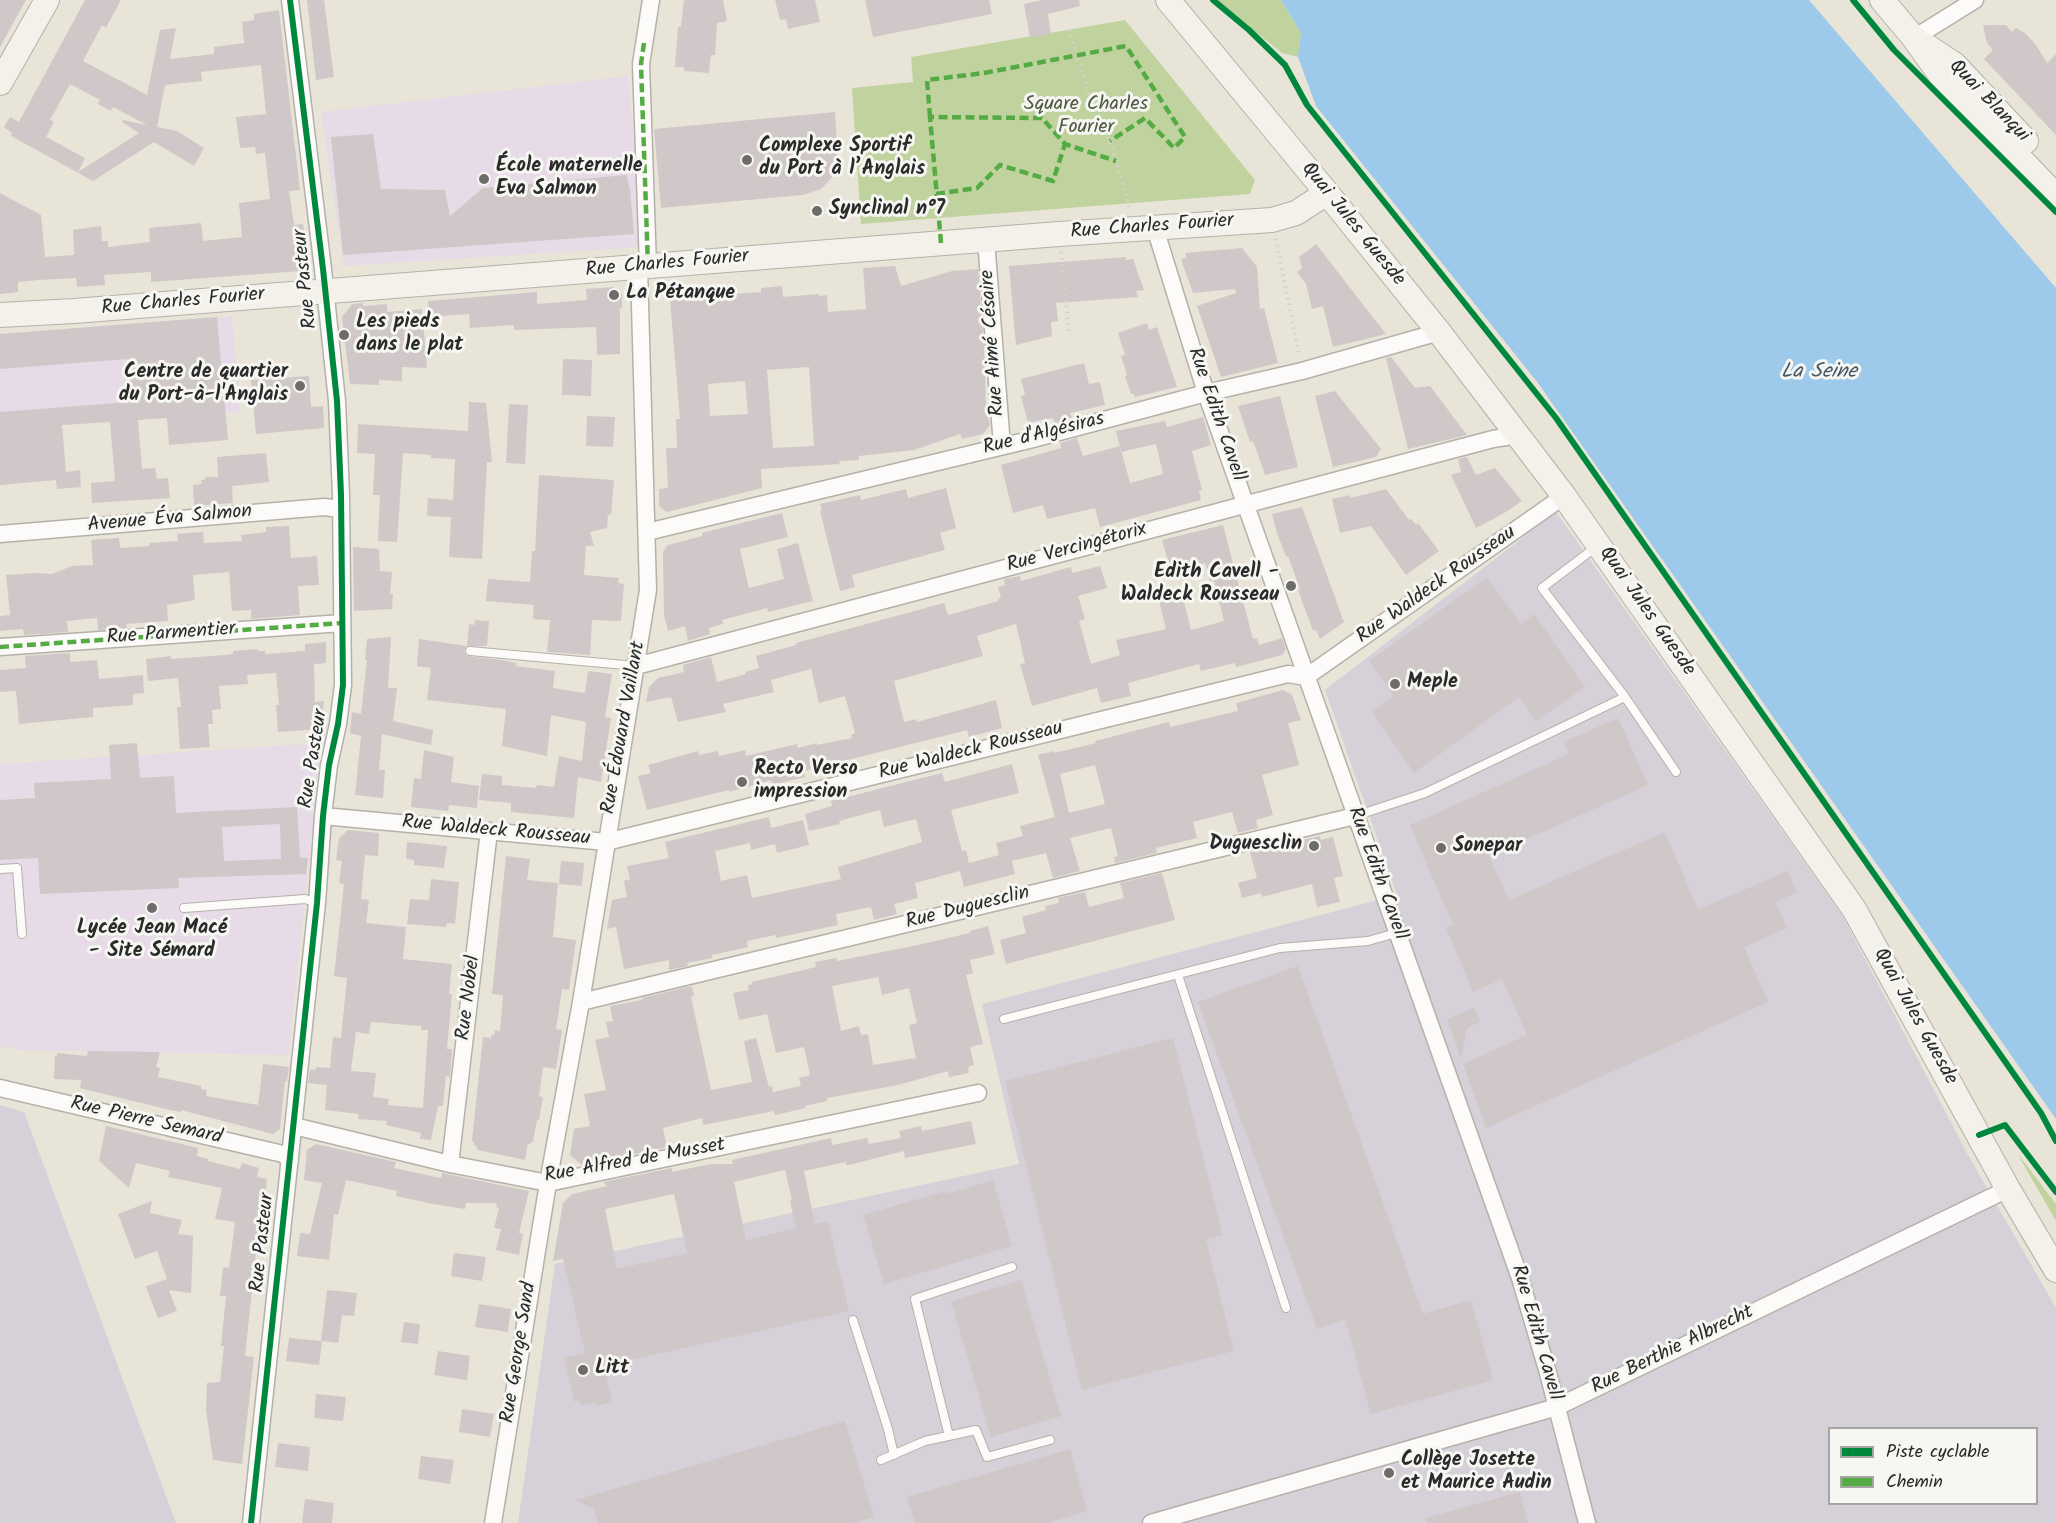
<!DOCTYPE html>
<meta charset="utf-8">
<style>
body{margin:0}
#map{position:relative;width:2056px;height:1523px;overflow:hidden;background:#e9e4d8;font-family:Kalam,sans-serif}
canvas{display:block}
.legend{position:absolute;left:1828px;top:1427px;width:210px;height:78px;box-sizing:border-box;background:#f6f6f2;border:2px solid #a5a5a2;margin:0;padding:8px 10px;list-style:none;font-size:18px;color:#2b2b2b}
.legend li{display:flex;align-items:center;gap:12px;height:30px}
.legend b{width:30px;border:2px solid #a5a5a2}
</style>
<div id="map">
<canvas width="2056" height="1523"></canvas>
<ul class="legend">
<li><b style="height:8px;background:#00873e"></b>Piste cyclable</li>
<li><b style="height:8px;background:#54ab44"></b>Chemin</li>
</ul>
</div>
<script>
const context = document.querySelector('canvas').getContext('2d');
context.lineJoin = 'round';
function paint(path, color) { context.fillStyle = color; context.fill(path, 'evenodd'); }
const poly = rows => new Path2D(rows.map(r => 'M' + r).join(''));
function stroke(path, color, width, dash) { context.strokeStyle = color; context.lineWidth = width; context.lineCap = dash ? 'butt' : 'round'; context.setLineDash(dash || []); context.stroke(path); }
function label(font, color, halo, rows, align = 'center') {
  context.font = font + ' Kalam,sans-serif'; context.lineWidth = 6; context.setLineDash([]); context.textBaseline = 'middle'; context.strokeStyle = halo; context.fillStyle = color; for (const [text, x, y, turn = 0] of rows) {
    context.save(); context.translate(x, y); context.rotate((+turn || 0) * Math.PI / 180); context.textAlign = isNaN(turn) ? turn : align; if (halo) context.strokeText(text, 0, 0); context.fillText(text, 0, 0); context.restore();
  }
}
paint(poly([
 [628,76,643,247,344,266,321,112],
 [232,316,240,412,0,430,0,334],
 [322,743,288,1055,18,1050,0,1046,0,764]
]), '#e6dbe6');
paint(poly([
 [1556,512,1842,915,1968,1155,2056,1308,2056,1523,518,1523,555,1264,1019,1164,982,1004,1397,895,1325,690],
 [1830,1428,2036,1428,2036,1504,1830,1504],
 [0,1105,24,1112,176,1523,0,1523]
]), '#d6d0d9');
paint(poly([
 [1215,0,1281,0,1301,33,1298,57,1282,53],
 [1125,20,1255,180,1250,194,861,224,852,88,913,82,911,57],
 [2017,1153,2056,1204,2056,1221]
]), '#c0d39f');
paint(poly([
 [1281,0,1809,0,2056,288,2056,1119,1538,383,1316,106,1298,57,1301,33]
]), '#9dc9ea');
paint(poly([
 [0,0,26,0,0,47],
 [85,0,121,0,106,28,102,25,83,61,147,95,160,30,176,28,170,59,214,54,214,47,244,43,242,22,254,20,254,14,279,10,300,190,289,191,294,225,303,224,308,261,301,271,151,282,151,272,104,275,105,285,77,287,76,278,39,280,18,282,18,292,0,294,0,193,41,215,45,257,74,255,73,230,101,226,102,241,108,241,108,247,150,242,149,228,201,223,203,241,242,237,239,203,270,199,265,153,256,154,255,147,240,148,236,117,266,114,261,65,201,72,202,81,165,85,157,127,177,131,204,148,194,166,154,142,93,181,11,136,12,133,4,127,10,117,19,122],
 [70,84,100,100,98,104,111,111,113,107,147,125,123,120,122,122,139,133,78,172,85,158,46,137,54,122,50,120],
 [307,0,324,0,334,77,316,80],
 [684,0,723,0,727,21,717,23,715,55,711,55,709,73,684,71,684,67,675,67,678,27,681,27],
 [775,0,815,0,820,22,788,29,786,19,780,20],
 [865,0,989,0,992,14,873,37],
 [1042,0,1079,0,1080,6,1048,14,1051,34,1030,38,1024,4],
 [1983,25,2006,25,2012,32,2016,28,2025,33,2036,45,2047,63,2056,54,2056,135,1984,59,1993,50,1987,43],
 [835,112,838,162,833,176,821,189,803,195,661,208,654,129],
 [373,134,381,189,445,190,450,216,483,188,626,175,630,189,634,234,343,255,331,137],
 [1316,244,1386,334,1333,347,1323,306,1312,309,1306,284,1297,272,1302,268,1299,257],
 [1242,248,1257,267,1260,309,1264,308,1278,363,1221,377,1197,306,1236,293,1235,289,1193,293,1181,259,1186,258,1186,253],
 [1126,257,1126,260,1133,259,1144,290,1136,291,1138,297,1056,303,1058,321,1051,322,1052,336,1016,345,1009,266],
 [895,266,901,286,952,271,978,269,984,346,986,409,990,425,983,434,962,439,960,434,914,450,859,456,859,460,839,461,840,464,761,469,762,488,667,512,659,506,659,489,668,488,666,448,677,448,676,419,680,419,670,299,761,292,761,288,782,286,783,297,819,294,819,296,827,295,828,312,866,309,863,268],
 [809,367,814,446,773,448,767,370],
 [745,381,748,414,710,416,708,384],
 [613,287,622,294,622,308,620,308,620,354,597,355,596,327,514,330,514,325,470,328,469,314,429,317,428,301,537,292,537,304,587,300,586,289],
 [363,303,363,306,387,304,387,312,422,309,427,368,402,367,402,381,379,380,379,385,350,384,342,317,352,304],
 [217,317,228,440,169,445,167,418,138,420,142,469,155,468,157,479,168,478,170,498,92,503,91,483,115,481,110,422,62,425,66,472,80,470,81,487,57,489,56,480,0,485,0,412,130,402,127,359,0,369,0,334],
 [1147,323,1149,330,1157,327,1177,387,1135,397,1134,394,1131,394,1125,376,1127,375,1121,356,1125,355,1118,333],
 [1391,357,1415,388,1430,386,1467,435,1408,449,1386,358],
 [563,359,592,360,591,396,562,395],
 [1084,363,1089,384,1100,382,1105,405,1070,413,1072,418,1054,423,1053,418,1028,423,1021,396,1025,395,1021,379],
 [309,376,311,407,323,406,324,428,256,434,251,380],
 [1335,391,1381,449,1376,457,1333,467,1315,396],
 [1280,396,1298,467,1265,475,1253,441,1250,442,1238,406],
 [469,402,486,403,492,462,487,462,482,559,449,557,451,517,427,516,428,498,453,500,455,459,431,458,431,455,403,453,397,542,378,541,380,495,373,495,375,454,357,453,358,424,468,431],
 [509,404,528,405,525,464,506,463],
 [587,416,615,417,613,447,586,446],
 [1203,417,1211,445,1192,451,1202,490,1199,491,1201,500,1100,527,1095,508,1047,519,1043,505,1013,513,1001,465,1061,448,1060,443,1077,438,1083,456,1120,446,1130,483,1163,474,1156,444,1121,452,1116,431,1165,421,1167,427],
 [266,453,269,482,232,486,233,503,194,506,193,485,202,484,201,480,206,479,205,477,218,477,217,457],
 [1467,457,1476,475,1495,468,1522,501,1506,512,1476,528,1451,475,1461,472,1458,459],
 [539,475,614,480,611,515,608,514,607,528,590,532,594,546,586,546,584,575,619,578,618,583,624,584,621,621,592,620,590,655,547,652,550,620,533,619,534,605,486,601,488,579,530,582,532,551,535,551],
 [946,488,956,528,940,533,945,550,852,575,855,587,840,591,820,511,822,511,820,504,860,495,861,500,906,489,908,498],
 [1386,489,1409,520,1411,519,1416,525,1418,523,1439,551,1406,575,1371,526,1340,533,1332,499,1350,495,1350,498],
 [1302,507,1344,622,1320,639,1316,630,1313,631,1298,590,1300,589,1288,556,1286,557,1277,533,1272,514],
 [782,513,788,537,740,549,749,588,784,579,777,549,798,543,813,601,768,612,767,608,722,620,723,624,709,628,710,634,688,641,685,626,668,631,664,615,663,552,668,545,702,536,702,533],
 [1223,525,1253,639,1257,638,1259,645,1282,638,1286,649,1282,655,1236,667,1235,663,1201,671,1199,664,1128,683,1131,696,1101,703,1097,688,1032,706,1020,664,1025,663,1016,624,977,636,983,656,894,681,904,722,916,719,917,722,996,700,1002,728,969,737,967,730,804,771,805,777,772,785,771,780,729,792,729,790,647,810,638,776,651,773,648,765,698,751,699,755,718,751,719,756,745,750,746,756,797,744,798,748,817,743,817,745,852,738,851,735,855,733,845,696,819,703,811,669,771,680,774,692,723,704,726,712,678,722,671,697,646,702,649,687,658,678,684,672,683,665,711,657,717,682,746,674,745,672,759,668,756,656,796,645,796,643,944,603,948,615,998,601,998,599,1001,598,998,587,1005,585,1004,579,1020,576,1021,581,1071,567,1072,573,1100,566,1107,588,1078,596,1085,619,1079,621,1091,664,1120,655,1116,640,1166,629,1158,597,1181,590,1191,630,1224,621,1214,580,1210,581,1205,563,1171,571,1162,540],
 [289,526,291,558,317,556,319,585,298,586,300,615,251,619,251,610,232,611,229,572,193,575,195,600,167,605,168,621,126,624,127,628,98,630,97,618,67,621,68,632,24,635,23,629,0,631,0,616,10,615,6,575,36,573,52,574,72,566,93,565,91,540,119,538,120,548,149,546,149,543,178,541,177,534,203,532,204,543,242,541,241,535,266,532,266,527],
 [353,547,379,549,380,571,392,572,390,594,393,594,392,609,354,611],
 [1487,577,1521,624,1534,614,1585,687,1536,721,1519,697,1414,773,1372,712,1394,696,1369,661],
 [475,620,489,621,487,646,467,646,464,651,467,656,502,660,517,663,516,666,555,671,553,688,585,693,588,671,612,674,605,717,611,718,601,782,578,777,574,818,511,812,511,803,479,800,482,774,502,776,502,785,536,788,537,785,554,787,559,756,582,761,586,722,551,715,547,756,502,746,506,709,427,700,431,668,417,666,419,639,467,646,469,624,474,625],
 [391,637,388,688,397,688,393,721,433,730,431,745,382,734,379,770,385,770,383,798,355,795,361,736,350,733,352,712,361,714,367,660,365,660,367,639],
 [326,642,326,663,314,664,315,702,324,701,321,729,278,732,276,705,279,705,276,673,247,675,248,684,219,686,221,709,212,710,213,724,208,724,210,747,180,749,177,707,181,707,178,678,148,681,146,659,171,656,171,659,225,655,233,654,233,651,257,649,258,651,265,651,266,654,305,651,305,644],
 [70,653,70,662,97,660,99,679,143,675,144,693,133,694,133,705,93,708,93,717,19,724,16,691,0,692,0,670,26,668,25,656],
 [1283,690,1292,695,1301,720,1288,723,1299,765,1262,775,1273,815,1256,820,1258,828,1238,833,1232,812,1193,822,1197,838,1156,848,1157,853,1115,863,1114,857,1118,856,1111,828,1070,838,1080,871,1053,878,1046,853,1012,861,1015,874,964,887,960,871,915,883,918,898,894,904,897,914,874,920,871,907,836,914,838,925,776,938,776,935,747,941,748,947,712,955,712,958,687,963,688,966,669,970,669,960,624,969,616,927,607,929,612,900,627,897,624,881,630,879,627,866,669,858,665,842,769,817,771,828,803,820,809,845,777,853,775,844,751,850,750,843,715,851,721,881,747,875,752,898,841,879,838,867,922,842,916,819,884,827,880,810,839,821,840,824,809,831,805,814,832,806,831,801,942,773,945,782,1012,764,1019,793,951,810,962,851,966,850,969,863,999,855,996,843,1023,836,1020,826,1055,817,1038,755,1054,751,1054,753,1096,743,1095,741,1169,722,1170,727,1238,711,1236,703],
 [1095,765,1105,804,1069,813,1060,774],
 [1618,718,1648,785,1489,856,1509,900,1665,832,1698,910,1787,871,1797,892,1776,902,1787,928,1744,947,1768,1002,1486,1128,1463,1064,1527,1035,1502,979,1473,992,1446,928,1453,925,1410,825,1569,754,1564,742],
 [137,743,140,778,174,776,176,813,297,807,300,858,308,858,306,874,178,878,179,888,40,894,38,858,0,860,0,800,35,798,34,783,111,779,109,745],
 [280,824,281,859,224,861,222,827],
 [424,750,454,757,451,782,479,786,477,808,449,805,448,811,411,807,414,778,421,779],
 [348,830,379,833,378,856,365,855,361,899,369,900,366,923,406,927,403,959,452,964,449,994,452,994,447,1049,452,1049,450,1077,446,1076,443,1106,438,1106,431,1140,420,1139,421,1133,386,1125,387,1121,358,1119,359,1114,325,1110,327,1085,308,1083,310,1069,315,1070,316,1067,330,1068,333,1037,341,1038,347,978,334,976,344,884,339,883,342,861,336,860,339,838],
 [371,1022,421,1026,421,1030,428,1030,423,1108,388,1105,389,1099,373,1097,376,1073,351,1071,356,1032,369,1034],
 [1320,836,1321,840,1333,837,1343,876,1334,878,1340,902,1317,907,1312,884,1262,897,1261,893,1242,898,1238,883,1257,878,1250,852],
 [407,842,447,846,444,868,414,865,414,860,406,859],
 [506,856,530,859,527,880,558,883,553,937,576,940,569,990,562,989,556,1029,562,1030,556,1069,543,1067,539,1096,543,1097,539,1120,537,1120,533,1141,527,1146,525,1160,478,1150,472,1140,483,1037,491,1038,491,1035,494,1035,495,1030,500,1031,503,995,492,994],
 [561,861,584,863,582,886,559,884],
 [1162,873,1175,920,1006,964,1000,940,1026,933,1022,917,1046,910,1045,906,1059,903,1058,898,1085,892,1089,907,1124,898,1120,883],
 [431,879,459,882,455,924,447,923,446,927,407,924,410,899,429,900],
 [988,926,995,954,970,960,973,973,966,975,983,1044,970,1047,974,1065,968,1067,969,1073,949,1077,948,1071,898,1085,827,1098,827,1101,805,1106,806,1108,775,1115,774,1111,703,1125,702,1118,663,1128,667,1147,582,1165,570,1155,574,1129,590,1126,584,1094,606,1090,595,1040,609,1037,606,1022,613,1021,610,1006,642,1000,642,998,692,986,694,996,691,997,711,1090,752,1082,744,1041,756,1038,769,1087,772,1086,773,1092,801,1086,799,1078,810,1075,804,1047,776,1053,767,1014,739,1020,733,993,749,990,748,985,752,984,752,982,816,967,815,962,836,958,837,961,913,946,970,933,970,931],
 [878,977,882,995,909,988,917,1023,909,1025,916,1058,873,1065,868,1034,861,1035,859,1026,841,1031,832,986],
 [1298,966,1423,1314,1471,1300,1493,1380,1371,1414,1345,1319,1317,1329,1198,1002],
 [1474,1008,1480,1022,1467,1028,1461,1059,1447,1019],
 [1173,1038,1223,1235,1206,1239,1234,1351,1082,1390,1005,1081],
 [88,1051,160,1052,156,1067,160,1068,158,1077,201,1086,201,1089,207,1090,206,1096,258,1105,263,1064,289,1067,287,1081,285,1081,280,1129,273,1134,181,1110,181,1112,170,1110,80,1088,81,1080,54,1079,55,1056,57,1057,57,1053,87,1056],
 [971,1121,976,1144,905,1158,904,1151,849,1165,846,1165,846,1162,804,1171,815,1224,828,1221,849,1311,604,1366,612,1402,596,1406,595,1403,581,1406,579,1400,574,1402,564,1357,585,1353,563,1259,553,1261,563,1203,572,1194,607,1186,603,1182,672,1168,672,1172,711,1164,733,1164,732,1160,831,1138,832,1145,867,1138,869,1144,901,1138,899,1131,921,1126,922,1131],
 [785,1170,792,1200,790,1201,796,1228,746,1240,734,1182],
 [674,1194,687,1253,617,1269,605,1209],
 [106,1126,198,1148,197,1156,208,1159,208,1161,240,1169,242,1163,259,1168,257,1177,267,1179,265,1197,262,1197,245,1356,254,1357,242,1464,213,1460,206,1410,207,1383,220,1382,224,1346,221,1346,226,1296,220,1296,223,1267,229,1268,235,1222,215,1219,222,1188,168,1177,170,1171,136,1163,129,1188,99,1161],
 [316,1144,396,1162,394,1168,441,1178,442,1173,529,1191,519,1233,523,1234,519,1255,496,1250,501,1229,494,1228,499,1208,496,1207,497,1203,466,1203,465,1209,433,1204,396,1196,397,1191,346,1180,338,1215,334,1214,329,1260,297,1256,300,1233,310,1234,322,1183,304,1180,307,1150],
 [993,1180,1012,1246,884,1284,863,1215,946,1191,947,1194],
 [152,1201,150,1213,182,1220,178,1234,193,1236,191,1293,169,1290,177,1311,158,1318,146,1287,144,1287,167,1279,157,1251,135,1259,118,1214],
 [454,1253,486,1257,482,1281,451,1276],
 [1021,1280,1061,1416,991,1437,951,1301],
 [327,1290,357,1293,354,1316,342,1315,338,1343,322,1341,319,1365,286,1361,289,1338,321,1341],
 [479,1304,511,1309,508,1332,475,1327],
 [404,1322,420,1324,418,1344,401,1342],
 [438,1351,470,1356,467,1380,434,1375],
 [316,1394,346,1397,343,1421,314,1418],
 [462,1409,494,1414,490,1437,459,1432],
 [845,1421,874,1517,853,1523,598,1523,594,1509,576,1500],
 [278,1443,310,1447,308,1471,275,1467],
 [1070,1449,1087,1511,1047,1523,915,1523,907,1497],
 [421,1456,454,1460,450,1484,418,1479],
 [1520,1492,1528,1523,1427,1523,1426,1518],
 [305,1499,334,1503,332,1523,302,1523]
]), '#d0c7c8');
const lane = poly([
 [470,651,636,666],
 [1625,697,1676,772],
 [1355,816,1425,793,1625,697,1542,588,1596,547],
 [0,869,17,868,22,934],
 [184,908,305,899,317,903],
 [1178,975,1286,1308],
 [1004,1019,1280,948,1368,941,1396,933],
 [853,1320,888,1429,894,1455],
 [949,1436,915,1299,1012,1267],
 [881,1460,925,1441,976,1430,987,1457,1050,1440]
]);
const street = poly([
 [1914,38,1975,0],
 [1155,228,1206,393,1520,1278,1548,1373,1587,1523],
 [986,240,1002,446],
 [648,267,641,64,651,0],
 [647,532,1029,440,1206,393,1302,371,1439,332],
 [0,534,324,507,341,509],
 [0,647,342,623],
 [636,666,1493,439,1518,435],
 [323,816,606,842,1288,674,1306,677,1564,496],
 [581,1002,1355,816],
 [0,1088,283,1154,290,1160],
 [294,1126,450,1164,548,1183,978,1093],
 [450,1164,489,831],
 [251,1523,317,903,323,816,329,765,338,724,343,685,341,495,337,401,323,269,290,0],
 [493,1523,548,1183,581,1002,648,590,639,268],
 [1151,1523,1557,1407,2008,1189]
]);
const secondary = poly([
 [1168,0,1327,193,1439,332,1564,496,1854,909,2008,1189,2056,1270],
 [1882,0,1914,38,1941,76,2056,196],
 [1925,45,1954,64,2026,141],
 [0,83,47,0],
 [0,315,74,311,1059,234,1272,220,1296,213,1327,193]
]);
stroke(lane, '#b4b1a9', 10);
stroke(street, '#b4b1a9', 19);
stroke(secondary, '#b4b1a9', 26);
stroke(poly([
 [1069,30,1091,99,1110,141,1130,208],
 [1276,239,1299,356],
 [1061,252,1069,332]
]), '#d4d2cf', 4, [1.5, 4.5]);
stroke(lane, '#fcfbf9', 8);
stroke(street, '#fcfbf9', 16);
stroke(secondary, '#f4f1eb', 24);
stroke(poly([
 [644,43,641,64,648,267],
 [930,117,927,80,984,73,1126,46,1185,137,1174,148,1145,118,1110,141],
 [936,194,977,188,1000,165,1053,181,1065,144],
 [941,243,930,117,1042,118,1065,144,1116,161],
 [0,647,342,623]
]), '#54ab44', 4.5, [9, 4.5]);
stroke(poly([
 [1213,0,1249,30,1285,65,1307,105,1556,418,2041,1113,2056,1141],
 [1853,0,1894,50,2056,212],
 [1979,1135,2005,1125,2056,1192],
 [251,1523,317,903,323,816,329,765,338,724,343,685,341,495,337,401,323,269,290,0]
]), '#00873e', 6);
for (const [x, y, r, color] of [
 [747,160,6,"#6e6c68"],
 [484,179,6,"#6e6c68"],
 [817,211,6,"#6e6c68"],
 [614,295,6,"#6e6c68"],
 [344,335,6,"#6e6c68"],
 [300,386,6,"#6e6c68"],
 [1291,586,6,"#6e6c68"],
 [1395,684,6,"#6e6c68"],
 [742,782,6,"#6e6c68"],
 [1314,846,6,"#6e6c68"],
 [1441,848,6,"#6e6c68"],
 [152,908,6,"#6e6c68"],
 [583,1370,6,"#6e6c68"],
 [1389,1473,6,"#6e6c68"]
]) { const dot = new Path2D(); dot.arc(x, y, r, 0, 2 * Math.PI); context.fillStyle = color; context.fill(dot); stroke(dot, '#f6f6f2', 2); }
label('20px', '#2b2b2b', '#f6f6f2', [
 ["Quai Blanqui",1988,102,46],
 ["Quai Jules Guesde",1352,225,51],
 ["Rue Charles Fourier",1152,228,-4],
 ["Rue Charles Fourier",667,265,-5],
 ["Rue Pasteur",307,279,-96],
 ["Rue Charles Fourier",183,303,-5],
 ["Rue Aimé Césaire",994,343,-94],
 ["Rue Edith Cavell",1215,415,71],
 ["Rue d'Algésiras",1044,435,-14],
 ["Avenue Éva Salmon",170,520,-5],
 ["Rue Vercingétorix",1077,549,-15],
 ["Rue Waldeck Rousseau",1437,586,-35],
 ["Quai Jules Guesde",1646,612,55],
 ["Rue Parmentier",171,635,-4],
 ["Rue Édouard Vaillant",625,728,-80],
 ["Rue Waldeck Rousseau",971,752,-14],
 ["Rue Pasteur",315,759,-81],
 ["Rue Waldeck Rousseau",496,832,5],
 ["Rue Edith Cavell",1376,874,70],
 ["Rue Duguesclin",968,909,-14],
 ["Rue Nobel",470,998,-83],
 ["Quai Jules Guesde",1914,1017,61],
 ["Rue Pierre Semard",146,1122,13],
 ["Rue Alfred de Musset",635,1162,-10],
 ["Rue Pasteur",264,1243,-84],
 ["Rue Edith Cavell",1535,1333,74],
 ["Rue Berthie Albrecht",1673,1351,-26],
 ["Rue George Sand",520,1353,-81]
]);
label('20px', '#4e5940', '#f6f6f2', [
 ["Square Charles",1086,106],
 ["Fourier",1086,129]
]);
label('bold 20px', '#2b2b2b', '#f6f6f2', [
 ["Complexe Sportif",759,148],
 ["du Port à l’Anglais",759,171],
 ["École maternelle",496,168],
 ["Eva Salmon",496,191],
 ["Synclinal n°7",829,211],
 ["La Pétanque",626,295],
 ["Les pieds",356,324],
 ["dans le plat",356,347],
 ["Centre de quartier",288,374,"right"],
 ["du Port-à-l'Anglais",288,397,"right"],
 ["Edith Cavell -",1279,574,"right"],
 ["Waldeck Rousseau",1279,597,"right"],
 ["Meple",1407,684],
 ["Recto Verso",754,771],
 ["impression",754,794],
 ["Duguesclin",1302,846,"right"],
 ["Sonepar",1453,848],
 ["Lycée Jean Macé",152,930,"center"],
 ["- Site Sémard",152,953,"center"],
 ["Litt",595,1370],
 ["Collège Josette",1401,1462],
 ["et Maurice Audin",1401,1485]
], 'left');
label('italic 21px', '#435767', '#f6f6f2', [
 ["La Seine",1819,373]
]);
</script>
